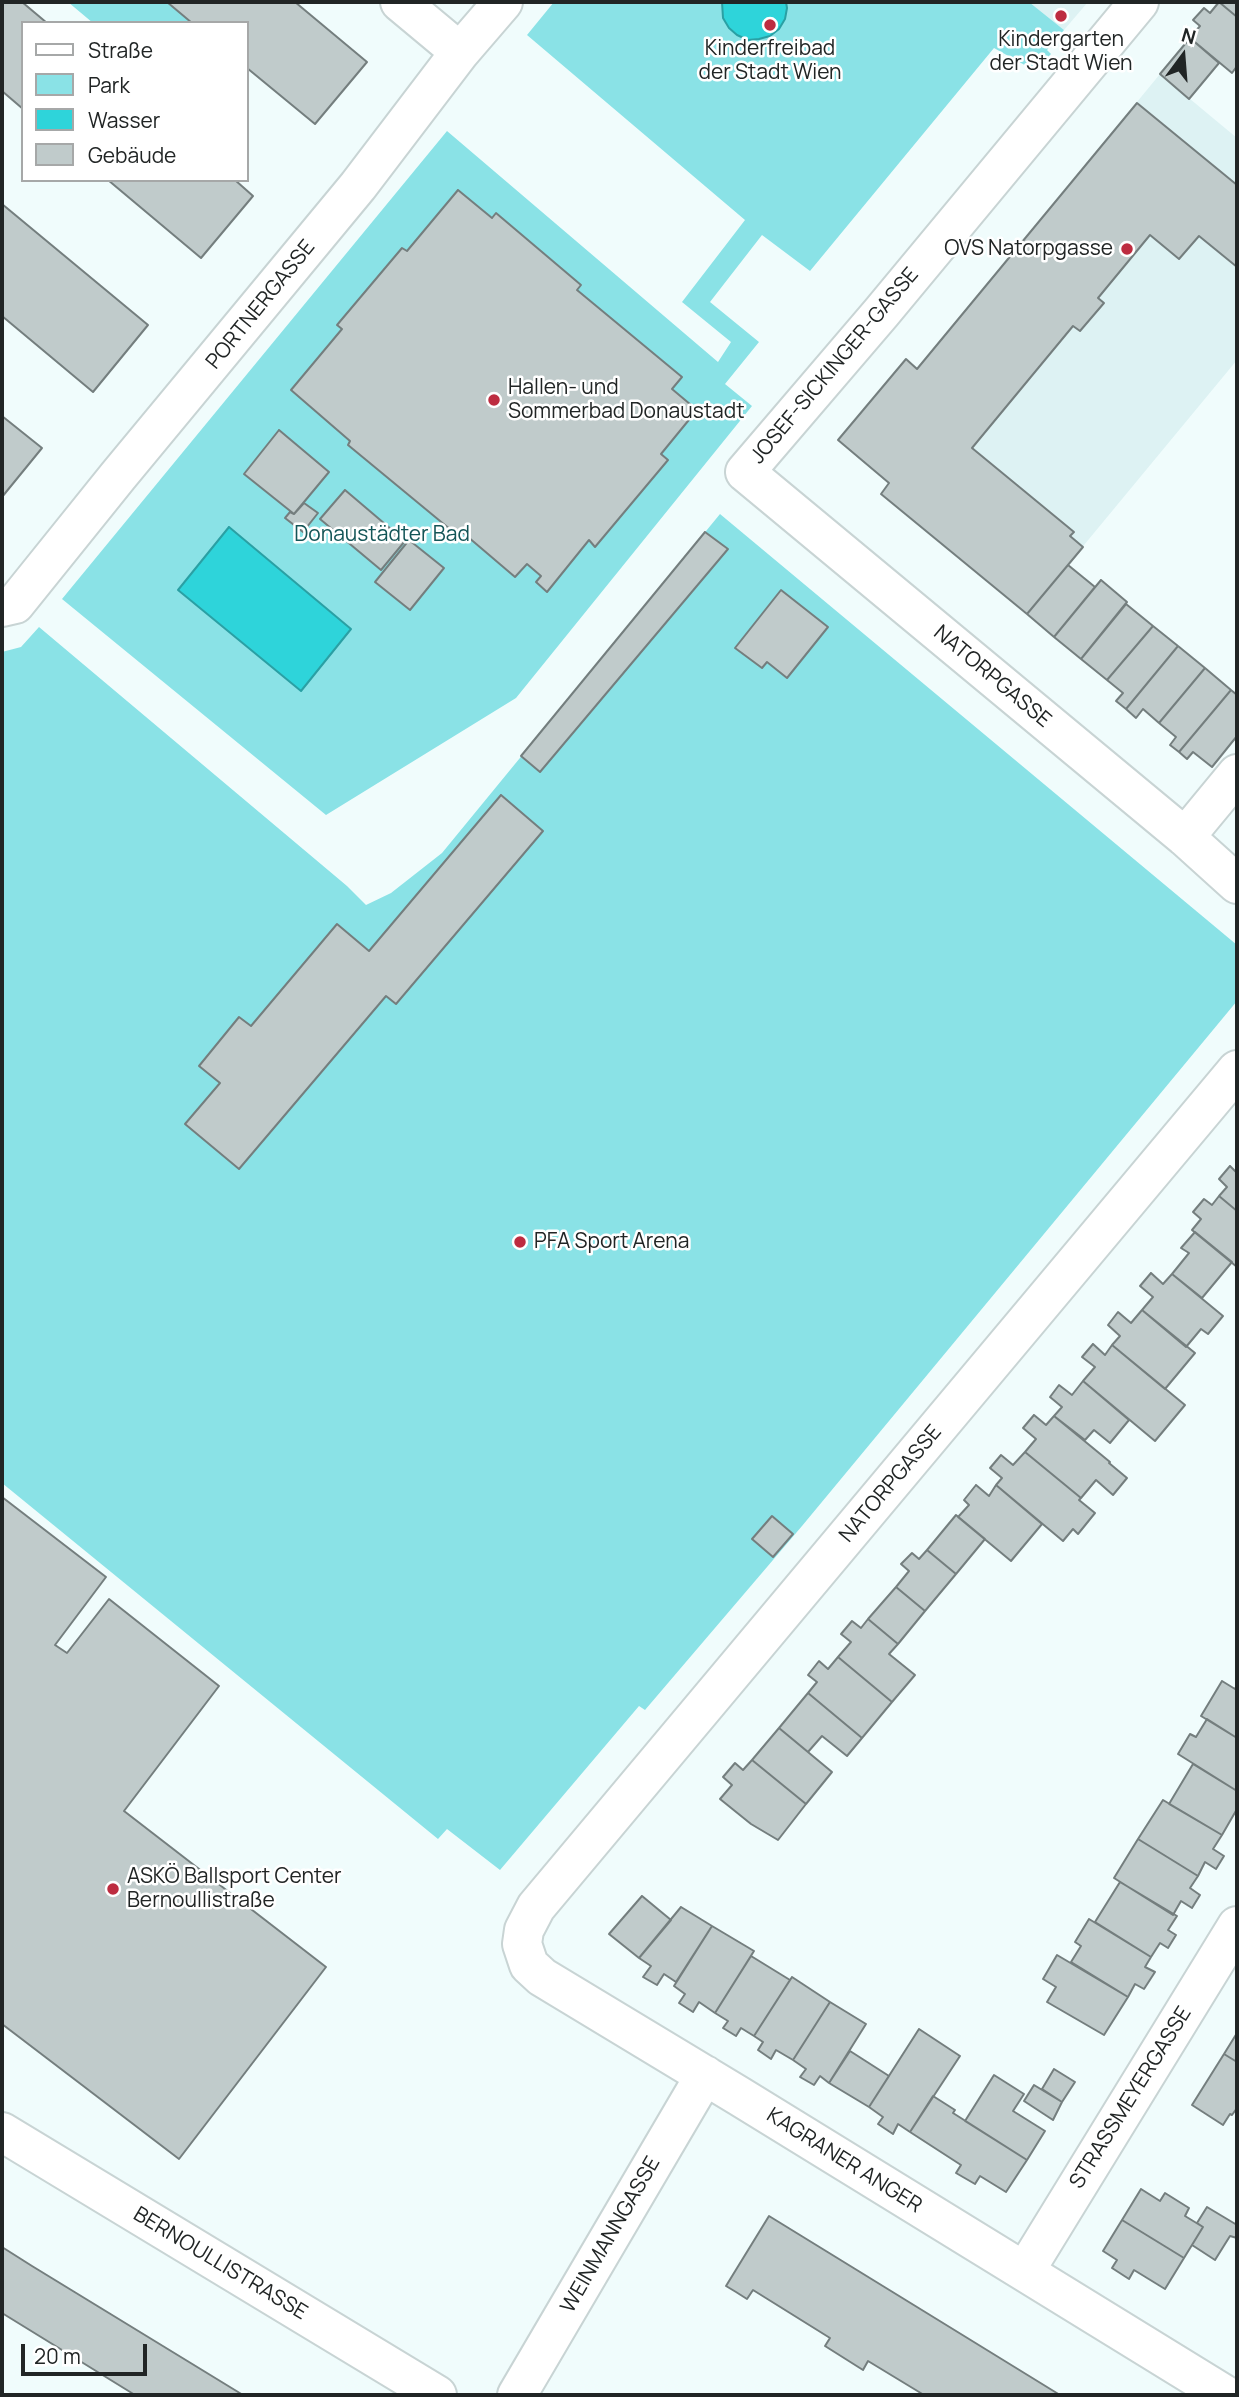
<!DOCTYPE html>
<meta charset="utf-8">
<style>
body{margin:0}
#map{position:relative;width:1239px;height:2397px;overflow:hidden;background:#f0fcfc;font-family:Manrope,sans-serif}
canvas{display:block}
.frame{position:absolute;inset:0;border:4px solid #212525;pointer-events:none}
.legend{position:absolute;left:21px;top:21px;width:228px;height:161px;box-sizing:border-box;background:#fff;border:2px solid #a6a8a8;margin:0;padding:9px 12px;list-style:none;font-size:21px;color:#212525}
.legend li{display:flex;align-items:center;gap:14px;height:35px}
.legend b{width:35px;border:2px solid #a6a8a8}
.north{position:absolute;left:1148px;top:21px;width:70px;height:70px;-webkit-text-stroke:5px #fff;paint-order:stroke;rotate:16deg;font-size:19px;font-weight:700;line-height:28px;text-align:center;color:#212525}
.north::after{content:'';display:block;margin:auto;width:24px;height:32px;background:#212525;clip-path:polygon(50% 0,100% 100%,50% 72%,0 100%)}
.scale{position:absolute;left:21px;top:2344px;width:126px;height:32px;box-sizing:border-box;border:4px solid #212525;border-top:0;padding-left:9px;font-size:21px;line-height:24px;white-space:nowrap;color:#212525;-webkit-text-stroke:5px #fff;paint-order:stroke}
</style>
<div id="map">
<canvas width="1239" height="2397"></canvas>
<div class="frame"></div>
<ul class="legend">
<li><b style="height:9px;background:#fff"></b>Straße</li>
<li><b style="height:19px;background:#8ae2e6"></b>Park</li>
<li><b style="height:19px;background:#2ed4da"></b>Wasser</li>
<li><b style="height:19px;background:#c0cbcb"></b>Gebäude</li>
</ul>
<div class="north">N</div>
<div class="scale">20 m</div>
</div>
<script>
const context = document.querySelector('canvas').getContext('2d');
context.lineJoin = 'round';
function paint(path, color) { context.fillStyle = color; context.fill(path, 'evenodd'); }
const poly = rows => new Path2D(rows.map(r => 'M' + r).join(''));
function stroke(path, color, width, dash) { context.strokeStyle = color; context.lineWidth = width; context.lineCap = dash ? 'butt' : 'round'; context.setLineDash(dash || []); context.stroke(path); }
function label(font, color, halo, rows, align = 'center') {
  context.font = font + ' Manrope,sans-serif'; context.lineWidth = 5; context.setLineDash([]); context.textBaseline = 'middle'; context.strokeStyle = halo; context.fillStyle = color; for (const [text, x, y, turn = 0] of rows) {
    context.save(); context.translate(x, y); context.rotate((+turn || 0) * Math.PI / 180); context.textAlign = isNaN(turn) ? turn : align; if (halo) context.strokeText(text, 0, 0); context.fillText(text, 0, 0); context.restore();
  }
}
paint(poly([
 [1029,2,1088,2,1064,30],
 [1160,74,1237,138,1237,360,1027,614,881,494,889,483,838,440,906,359,918,368]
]), '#ddf2f3');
paint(poly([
 [68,2,167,2,192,23,93,23],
 [554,2,1029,2,1064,30,1047,50,1051,54,1047,58,1043,56,1030,68,994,48,810,271,762,235,710,302,759,342,725,384,752,406,516,698,326,815,62,599,447,131,718,362,731,342,682,302,745,220,527,35],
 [720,514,1237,945,1237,1001,802,1526,645,1710,639,1706,500,1870,447,1829,438,1839,2,1483,2,652,21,647,39,627,347,886,366,905,391,893,442,853]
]), '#8ae2e6');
const water = poly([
 [722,2,786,2,787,8,785,19,779,29,770,36,759,39,748,40,737,35,729,28,723,18,722,2],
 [229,527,351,629,301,691,178,590,229,527]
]);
paint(water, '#2ed4da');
stroke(water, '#2aa0a4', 2);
const building = poly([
 [2,2,22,2,47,23,23,23,23,109,2,91,2,2],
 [167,2,295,2,367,62,315,124,247,68,247,23,192,23,167,2],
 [1219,2,1237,17,1237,66,1232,73,1190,38,1200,26,1193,20,1204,8,1210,13,1219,2],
 [1219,2,1237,2,1237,17,1219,2],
 [1190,38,1219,63,1189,99,1160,74,1190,38],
 [1137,103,1237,185,1237,267,1199,236,1179,259,1150,235,1098,298,1104,303,1080,331,1073,326,972,448,1074,532,1070,536,1083,547,1027,614,881,494,889,483,838,440,906,359,917,369,1137,103],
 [108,180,235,180,253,196,201,258,108,180],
 [458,190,492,218,496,213,581,285,577,290,682,377,672,389,697,410,661,454,668,460,595,547,589,540,547,592,536,582,541,576,527,564,515,577,461,531,457,535,348,445,350,441,291,390,342,329,337,325,402,248,407,251,458,190],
 [2,204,148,325,93,392,2,316,2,204],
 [2,416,42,448,2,497,2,416],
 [279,430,329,472,294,514,244,474,279,430],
 [345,490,405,541,381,570,320,519,345,490],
 [304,503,318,513,303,532,285,518,290,512,294,514,304,503],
 [705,532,728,549,540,772,521,756,705,532],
 [409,540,444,568,410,610,375,582,409,540],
 [1068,565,1095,587,1054,637,1027,614,1068,565],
 [1101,580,1127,602,1081,659,1054,637,1101,580],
 [781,590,828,627,787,678,767,662,762,668,735,648,781,590],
 [1126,604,1153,626,1107,680,1081,659,1126,604],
 [1153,626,1178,646,1126,709,1116,701,1123,693,1107,680,1153,626],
 [1178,646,1205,668,1159,723,1143,709,1136,718,1126,709,1178,646],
 [1205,668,1231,690,1179,752,1170,745,1176,737,1159,723,1205,668],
 [1231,690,1237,695,1237,736,1212,767,1193,752,1187,759,1179,752,1231,690],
 [501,795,543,831,396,1004,386,996,239,1169,185,1124,220,1083,199,1066,239,1017,251,1026,337,924,369,951,501,795],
 [1230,1166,1237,1173,1237,1211,1219,1196,1227,1187,1219,1179,1230,1166],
 [1219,1196,1237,1211,1237,1267,1192,1230,1201,1219,1193,1212,1204,1199,1212,1205,1219,1196],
 [1195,1232,1232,1262,1202,1298,1172,1274,1189,1253,1181,1248,1195,1232],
 [1151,1273,1163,1284,1172,1274,1223,1316,1208,1334,1201,1329,1186,1347,1142,1310,1153,1297,1140,1286,1151,1273],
 [1142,1310,1195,1353,1165,1389,1112,1345,1120,1336,1108,1325,1118,1312,1131,1323,1142,1310],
 [1093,1344,1105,1355,1112,1345,1185,1405,1155,1441,1083,1381,1095,1367,1082,1357,1093,1344],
 [1083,1381,1129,1420,1110,1443,1094,1430,1085,1440,1054,1416,1062,1407,1050,1397,1059,1385,1072,1395,1083,1381],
 [1034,1415,1046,1425,1054,1416,1110,1462,1109,1463,1127,1478,1113,1495,1096,1480,1081,1498,1025,1452,1036,1439,1023,1428,1034,1415],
 [1025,1452,1081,1498,1079,1500,1095,1513,1078,1534,1073,1529,1063,1541,996,1485,1002,1478,990,1468,1001,1455,1013,1465,1025,1452],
 [976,1485,989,1496,996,1485,1042,1524,1011,1561,958,1517,969,1505,964,1500,976,1485],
 [2,1497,106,1577,55,1645,67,1653,109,1599,219,1686,124,1811,326,1967,179,2159,2,2024,2,1497],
 [956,1515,985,1539,956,1574,927,1550,956,1515],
 [772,1516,793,1534,773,1557,752,1539,772,1516],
 [927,1550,956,1574,925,1611,896,1587,909,1571,901,1564,912,1553,919,1559,927,1550],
 [896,1587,925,1611,898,1644,868,1619,896,1587],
 [868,1619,898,1644,889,1654,915,1675,892,1702,838,1657,851,1642,841,1634,852,1621,861,1628,868,1619],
 [838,1657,892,1702,862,1738,808,1693,817,1682,808,1675,819,1661,828,1669,838,1657],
 [1222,1681,1235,1689,1237,1685,1237,1738,1201,1716,1222,1681],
 [808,1693,862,1738,847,1756,822,1736,808,1752,779,1728,808,1693],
 [1207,1719,1237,1738,1237,1791,1178,1754,1190,1734,1196,1737,1207,1719],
 [779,1728,832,1772,806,1804,752,1760,779,1728],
 [752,1760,806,1804,778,1840,751,1824,720,1799,732,1785,723,1777,735,1763,743,1770,752,1760],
 [1193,1764,1237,1791,1237,1809,1222,1835,1169,1804,1193,1764],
 [1163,1800,1222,1835,1213,1849,1224,1856,1216,1869,1205,1862,1198,1876,1138,1839,1163,1800],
 [1138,1839,1198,1876,1190,1888,1200,1895,1192,1908,1181,1901,1173,1915,1114,1878,1138,1839],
 [1120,1882,1177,1916,1168,1930,1176,1935,1168,1948,1160,1943,1151,1957,1095,1922,1120,1882],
 [642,1896,671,1920,639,1958,609,1934,642,1896],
 [681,1907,712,1926,676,1982,664,1974,657,1985,643,1977,651,1966,639,1958,681,1907],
 [1089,1919,1151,1957,1145,1967,1155,1972,1144,1989,1135,1984,1128,1997,1071,1962,1081,1946,1075,1942,1089,1919],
 [712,1926,754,1951,715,2013,699,2002,693,2012,679,2003,685,1994,674,1986,712,1926],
 [1057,1955,1128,1997,1104,2035,1047,2002,1056,1987,1043,1979,1057,1955],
 [751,1956,790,1980,754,2036,741,2028,736,2036,723,2028,728,2021,715,2013,751,1956],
 [792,1977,830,2002,793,2060,776,2050,771,2059,758,2050,763,2042,754,2036,792,1977],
 [830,2002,866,2024,829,2083,820,2076,814,2085,800,2077,806,2069,793,2060,830,2002],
 [919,2029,960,2056,910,2132,898,2124,893,2134,878,2124,883,2117,869,2107,919,2029],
 [1237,2033,1237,2062,1224,2054,1237,2033],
 [850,2051,889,2076,869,2107,829,2083,850,2051],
 [1224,2054,1237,2062,1237,2108,1232,2115,1230,2114,1223,2125,1192,2105,1224,2054],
 [1054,2069,1075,2082,1062,2102,1042,2089,1054,2069],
 [994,2075,1024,2094,1013,2111,1045,2131,1027,2160,965,2121,994,2075],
 [1034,2085,1062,2102,1053,2120,1024,2101,1034,2085],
 [933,2096,955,2110,953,2113,1027,2160,1006,2192,980,2176,975,2184,956,2173,961,2165,910,2132,933,2096],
 [1141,2189,1160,2201,1165,2193,1189,2208,1185,2216,1203,2227,1184,2258,1122,2220,1141,2189],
 [1207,2207,1237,2225,1237,2238,1230,2236,1215,2260,1192,2245,1203,2227,1197,2223,1207,2207],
 [769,2216,917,2307,1060,2395,924,2395,868,2361,863,2370,825,2346,830,2338,753,2290,747,2299,736,2292,726,2286,769,2216],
 [1122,2220,1184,2258,1165,2289,1134,2270,1129,2279,1112,2268,1117,2260,1103,2251,1122,2220],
 [2,2247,32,2266,243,2395,135,2395,2,2313,2,2247]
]);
paint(building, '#c0cbcb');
stroke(building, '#747e7e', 2);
const minor = poly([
 [400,2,460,52],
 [1139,2,881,313,745,472,1185,837,1237,884],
 [2,607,15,604,118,476,358,186,460,52,503,2],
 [1185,837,1237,774],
 [2,2132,437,2395],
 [1025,2271,1237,1926],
 [517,2395,705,2075],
 [1225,2395,739,2096,542,1977,529,1965,522,1944,524,1930,536,1907,1237,1070]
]);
stroke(minor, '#c8d4d4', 42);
stroke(minor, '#fff', 38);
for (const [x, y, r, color] of [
 [1061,16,7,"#bd2c40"],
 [770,25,7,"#bd2c40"],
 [1127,249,7,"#bd2c40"],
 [494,400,7,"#bd2c40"],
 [520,1242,7,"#bd2c40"],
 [113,1889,7,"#bd2c40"]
]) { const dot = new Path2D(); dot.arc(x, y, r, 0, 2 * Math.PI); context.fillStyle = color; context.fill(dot); stroke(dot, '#fff', 2.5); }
label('21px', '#212525', '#fff', [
 ["Kindergarten",1061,40,"center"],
 ["der Stadt Wien",1061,64,"center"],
 ["Kinderfreibad",770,49,"center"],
 ["der Stadt Wien",770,73,"center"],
 ["OVS Natorpgasse",1113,249,"right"],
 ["Hallen- und",508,388],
 ["Sommerbad Donaustadt",508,412],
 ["PFA Sport Arena",534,1242],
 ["ASKÖ Ballsport Center",127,1877],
 ["Bernoullistraße",127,1901]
], 'left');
label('21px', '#212525', '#fff', [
 ["PORTNERGASSE",261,305,-51],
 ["JOSEF-SICKINGER-GASSE",835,366,-50],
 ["NATORPGASSE",992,677,40],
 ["NATORPGASSE",891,1484,-50],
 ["STRASSMEYERGASSE",1131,2098,-58],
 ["KAGRANER ANGER",844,2161,32],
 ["WEINMANNGASSE",611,2235,-60],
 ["BERNOULLISTRASSE",220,2264,31]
]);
label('21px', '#135557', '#fff', [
 ["Donaustädter Bad",382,535]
]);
</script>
